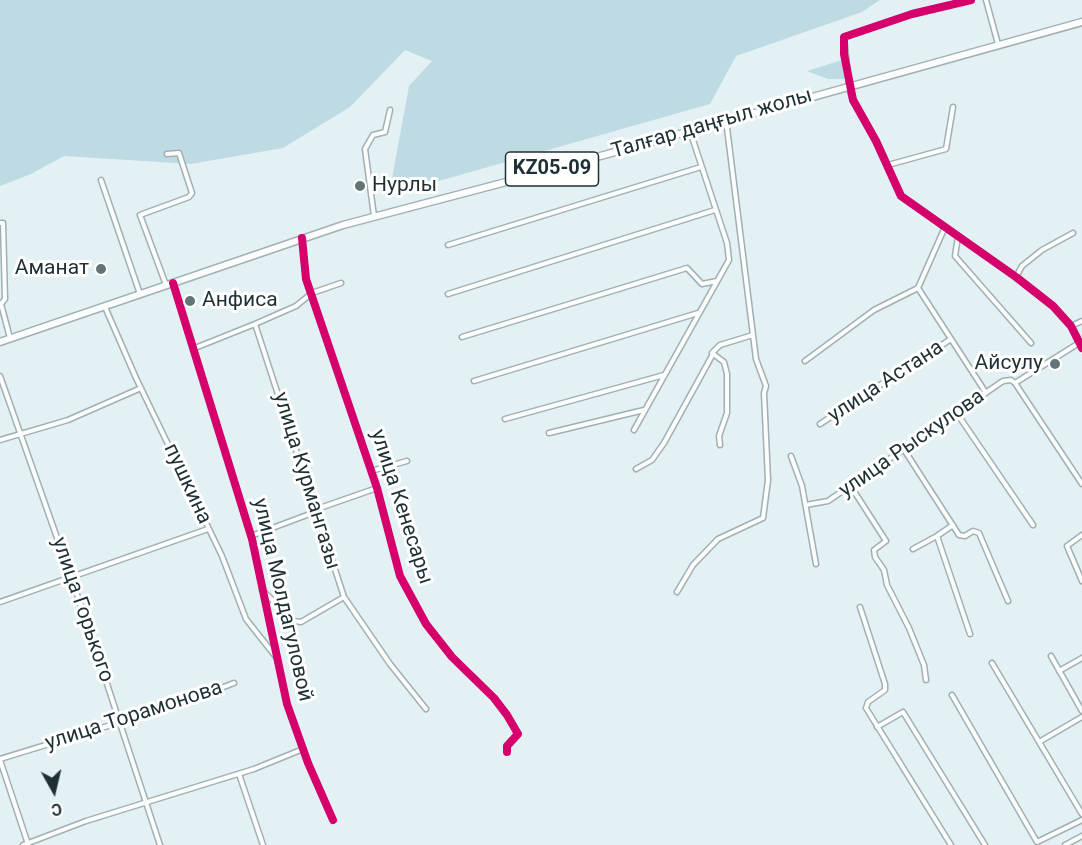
<!DOCTYPE html>
<meta charset="utf-8">
<style>
body{margin:0}
#map{position:relative;width:1082px;height:845px;overflow:hidden;background:#e3f0f4;font-family:Roboto,sans-serif}
canvas{display:block}
.north{position:absolute;left:24px;top:761px;width:60px;height:60px;-webkit-text-stroke:4px #fff;paint-order:stroke;rotate:172deg;font-size:16px;font-weight:700;line-height:24px;text-align:center;color:#1f3035}
.north::after{content:'';display:block;margin:auto;width:21px;height:27px;background:#1f3035;clip-path:polygon(50% 0,100% 100%,50% 72%,0 100%)}
</style>
<div id="map">
<canvas width="1082" height="845"></canvas>
<div class="north">С</div>
</div>
<script>
const context = document.querySelector('canvas').getContext('2d');
context.lineJoin = 'round';
function paint(path, color) { context.fillStyle = color; context.fill(path, 'evenodd'); }
const poly = rows => new Path2D(rows.map(r => 'M' + r).join(''));
function stroke(path, color, width, dash) { context.strokeStyle = color; context.lineWidth = width; context.lineCap = dash ? 'butt' : 'round'; context.setLineDash(dash || []); context.stroke(path); }
function label(font, color, halo, rows, align = 'center') {
  context.font = font + ' Roboto,sans-serif'; context.lineWidth = 6; context.setLineDash([]); context.textBaseline = 'middle'; context.strokeStyle = halo; context.fillStyle = color; for (const [text, x, y, turn = 0] of rows) {
    context.save(); context.translate(x, y); context.rotate((+turn || 0) * Math.PI / 180); context.textAlign = isNaN(turn) ? turn : align; if (halo) context.strokeText(text, 0, 0); context.fillText(text, 0, 0); context.restore();
  }
}
paint(poly([
 [0,0,880,0,862,12,736,56,710,104,393,194,391,184,409,86,432,61,405,50,350,107,283,148,191,164,64,156,31,174,0,186],
 [842,60,845,79,828,79,807,71]
]), '#bedbe4');
const street = poly([
 [986,0,998,44],
 [849,85,844,37,912,14,971,0],
 [888,165,946,149,953,107],
 [101,180,140,294],
 [374,216,365,149,373,135,385,132,390,110],
 [0,223,3,223,5,299,1,304,10,338],
 [945,227,918,288,986,393],
 [958,237,955,256,1031,343],
 [302,240,306,279,377,488,400,576,426,624,452,657,494,698,507,715,518,734,507,746,507,752],
 [448,245,701,167],
 [1016,277,1022,266,1042,250,1073,233],
 [173,283,252,539,287,704,308,763,333,820],
 [341,283,312,293,296,306,255,324,344,597,390,664,426,709],
 [166,285,140,215,189,197,192,193,179,153,167,154],
 [448,294,715,210],
 [105,307,136,378,222,556,246,619,276,657],
 [1071,326,1082,321],
 [462,337,687,268,702,284,717,281],
 [195,348,255,324],
 [805,361,874,310,918,288],
 [0,376,86,620,160,845],
 [474,381,698,313],
 [1015,383,1082,484],
 [1015,383,1079,343],
 [956,412,1033,525],
 [505,419,664,375],
 [820,424,951,339],
 [634,430,729,260,727,243,690,131],
 [549,433,644,410],
 [0,440,68,420,141,388],
 [720,445,719,436,727,413,727,374,724,362,712,353,720,345,753,335],
 [903,448,959,535,965,536,973,531,979,533,1008,601],
 [791,456,802,486,816,564],
 [636,469,652,460,664,443,713,354],
 [371,471,407,461],
 [850,485,886,541,874,550,875,557,884,570,887,585,909,628,924,665,926,680],
 [806,505,828,501,1003,381,1011,380,1015,383],
 [314,510,377,488],
 [953,525,937,536,970,634],
 [1082,535,1067,546,1082,581],
 [251,536,315,512],
 [913,549,937,536],
 [262,590,294,621,301,622,344,597],
 [677,592,693,565,718,539,763,518,768,480,764,393,766,386,756,359,726,120],
 [0,602,208,529],
 [860,607,885,684,885,690,868,702,866,708,951,845],
 [1051,656,1082,711],
 [992,663,1082,814],
 [1059,671,1082,658],
 [952,695,1037,842,1082,820],
 [877,727,903,712,985,845],
 [1039,742,1082,717],
 [0,759,111,725,119,720,185,702,234,683],
 [0,760,28,844],
 [239,774,263,845],
 [23,845,86,821,254,769,303,749],
 [1065,845,1082,836]
]);
const secondary = poly([
 [849,85,853,100,876,141,901,196,1016,277,1053,306,1071,326,1082,348]
]);
const primary = poly([
 [0,342,343,225,525,177,1082,22]
]);
stroke(street, '#a2afb3', 7);
stroke(secondary, '#a2afb3', 8);
stroke(primary, '#a2afb3', 9);
stroke(street, '#fbfdfd', 4);
stroke(secondary, '#fbfdfd', 5);
stroke(primary, '#fbfdfd', 6);
stroke(poly([
 [971,0,912,14,844,37,844,54,853,100,876,141,901,196,1016,277,1053,306,1071,326,1082,348],
 [302,238,306,279,377,488,400,576,426,624,452,657,494,698,507,715,518,734,507,746,507,752],
 [173,283,252,539,287,704,308,763,333,820]
]), '#d6006c', 8);
for (const [x, y, r, color] of [
 [360,186,6,"#647378"],
 [101,269,6,"#647378"],
 [190,301,6,"#647378"],
 [1055,364,6,"#647378"]
]) { const dot = new Path2D(); dot.arc(x, y, r, 0, 2 * Math.PI); context.fillStyle = color; context.fill(dot); stroke(dot, '#fff', 2); }
for (const [x, y, w] of [
 [552,169,93]
]) { const box = new Path2D(); box.roundRect(x - w / 2, y - 17, w, 34, 4.5); context.fillStyle = '#fff'; context.fill(box); stroke(box, '#1f3035', 1.5); }
label('bold 20px', '#1f3035', null, [
 ["KZ05-09",552,169]
]);
label('21px', '#1f3035', '#fff', [
 ["Талғар даңғыл жолы",712,124,-16],
 ["улица Астана",886,382,-33],
 ["улица Рыскулова",912,444,-35],
 ["улица Курмангазы",306,481,73],
 ["пушкина",187,484,65],
 ["улица Кенесары",401,507,72],
 ["улица Молдагуловой",282,600,77],
 ["улица Горького",82,610,71],
 ["улица Торамонова",134,716,-18]
]);
label('21px', '#1f3035', '#fff', [
 ["Нурлы",372,186],
 ["Аманат",89,269,"right"],
 ["Анфиса",202,301],
 ["Айсулу",1043,364,"right"]
], 'left');
</script>
